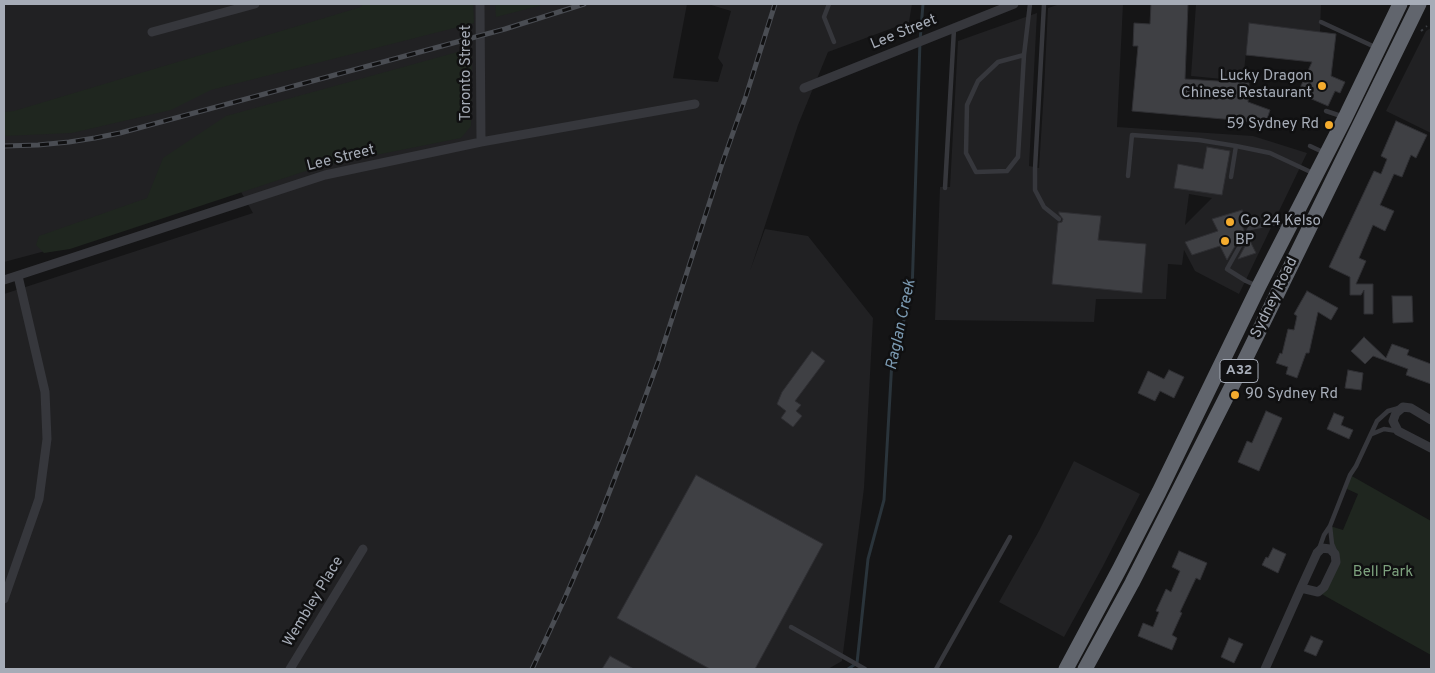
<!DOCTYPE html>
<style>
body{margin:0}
#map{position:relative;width:1435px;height:673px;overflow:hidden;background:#151516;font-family:Overpass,sans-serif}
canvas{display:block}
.frame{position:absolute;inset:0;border:5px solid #a6acb7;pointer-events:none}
</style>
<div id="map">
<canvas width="1435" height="673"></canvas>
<div class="frame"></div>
</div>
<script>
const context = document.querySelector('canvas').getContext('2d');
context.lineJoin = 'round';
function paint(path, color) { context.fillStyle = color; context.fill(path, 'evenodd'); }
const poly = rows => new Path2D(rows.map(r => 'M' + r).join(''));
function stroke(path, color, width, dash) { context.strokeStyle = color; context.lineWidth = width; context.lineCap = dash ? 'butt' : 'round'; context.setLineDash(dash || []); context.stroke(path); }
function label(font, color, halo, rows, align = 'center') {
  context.font = font + ' Overpass,sans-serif'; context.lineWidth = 5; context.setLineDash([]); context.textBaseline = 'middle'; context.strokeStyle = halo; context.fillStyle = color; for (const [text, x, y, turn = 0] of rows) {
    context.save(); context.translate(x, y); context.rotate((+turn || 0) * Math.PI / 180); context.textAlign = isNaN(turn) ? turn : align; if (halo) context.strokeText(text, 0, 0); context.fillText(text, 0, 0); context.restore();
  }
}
paint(poly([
 [4,4,687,4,673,78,718,82,723,65,718,58,731,11,708,4,912,4,909,22,828,52,798,125,750,271,765,229,808,236,873,318,864,488,842,661,828,669,4,669,4,294,253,213,237,185,83,241,4,262],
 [1060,4,1123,4,1117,127,1253,136,1307,153,1239,294,1195,271,1184,250,1182,265,1168,264,1166,299,1096,299,1094,322,935,320,940,187,950,187,958,41,1037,13,1029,166,1039,168,1044,90,1048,8],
 [1189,194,1212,198,1185,225],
 [1196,4,1321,4,1320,32,1249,23,1243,81,1191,76],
 [1431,28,1431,133,1386,111,1426,31],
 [1074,461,1140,494,1102,568,1064,637,999,602,1039,531]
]), '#212123');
paint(poly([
 [363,4,473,4,474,23,211,90,171,110,72,133,4,136,4,112,14,111,361,7],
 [495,4,546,4,496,17],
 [472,48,471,126,461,138,321,166,70,249,44,253,36,245,39,236,147,198,163,158,226,116],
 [1350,475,1431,521,1431,655,1318,592,1336,562,1330,526,1343,530,1358,494,1345,488]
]), '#1f261f');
stroke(poly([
 [848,669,857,663,868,559,884,500,892,360,912,293,920,41,923,4]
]), '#2a343b', 3);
const building = poly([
 [1151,4,1188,4,1185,79,1249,83,1248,102,1270,110,1264,128,1246,121,1132,111,1138,46,1133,46,1134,23,1150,24,1151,4],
 [1249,23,1336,34,1331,76,1345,82,1340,93,1335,91,1328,106,1307,97,1309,94,1299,90,1312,62,1246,55,1249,23],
 [1396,121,1427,135,1416,158,1411,155,1402,177,1394,174,1380,205,1394,211,1385,231,1373,225,1359,258,1366,261,1356,284,1373,284,1373,314,1364,314,1364,290,1361,295,1350,295,1350,277,1329,267,1374,171,1381,174,1387,159,1381,156,1396,121],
 [1207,147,1230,151,1222,195,1174,188,1178,164,1203,169,1207,147],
 [1242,210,1249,224,1242,226,1244,230,1227,260,1220,246,1192,255,1185,242,1218,231,1212,219,1242,210],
 [1059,212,1101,216,1098,240,1146,244,1142,293,1052,284,1058,223,1062,222,1063,219,1059,214,1059,212],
 [1249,239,1256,253,1238,259,1249,239],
 [1307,291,1338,308,1331,320,1318,312,1309,353,1306,353,1297,378,1286,374,1288,367,1276,363,1280,353,1282,354,1288,329,1294,330,1297,316,1294,314,1307,291],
 [1392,296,1412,296,1413,322,1393,323,1392,296],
 [1364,337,1386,358,1392,344,1409,350,1407,355,1431,364,1431,384,1406,375,1408,369,1373,356,1365,364,1351,351,1364,337],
 [812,351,825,361,795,401,801,405,796,411,802,416,793,427,781,418,786,411,777,404,782,392,812,351],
 [1169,370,1184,377,1174,398,1160,391,1155,401,1138,393,1148,371,1164,379,1169,370],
 [1348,370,1363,373,1361,390,1345,388,1348,370],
 [1266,411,1282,418,1259,471,1238,462,1247,441,1252,443,1266,411],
 [1334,413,1344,417,1341,425,1353,430,1349,439,1327,429,1334,413],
 [696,475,823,544,755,669,710,669,617,618,696,475],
 [1273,548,1286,554,1278,573,1262,565,1266,557,1268,558,1273,548],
 [1179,551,1207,563,1200,580,1196,578,1180,612,1182,613,1172,635,1177,638,1172,650,1138,636,1143,623,1153,627,1159,612,1156,611,1166,589,1171,592,1180,571,1172,567,1179,551],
 [1311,636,1323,641,1316,656,1304,651,1311,636],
 [1229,638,1243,644,1234,663,1221,657,1229,638],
 [610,656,634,669,602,669,610,656]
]);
paint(building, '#3f4044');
stroke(building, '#2f2f33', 1);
stroke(poly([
 [1421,31,1427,26]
]), '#3b3e43', 2, [2.5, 4]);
stroke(poly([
 [829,4,824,17,834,42],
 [1044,4,1035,169,1035,190,1044,207,1059,219],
 [1321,22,1377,48],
 [1024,55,998,62,978,81,967,105,966,153,976,172,1007,171,1018,157,1024,55,1030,4],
 [1326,111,1344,117],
 [1310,146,1325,153],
 [1128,176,1132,135,1199,140,1236,146,1270,153,1315,174],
 [1231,177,1236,146],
 [945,188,954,29],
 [1255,285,1246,281,1227,269,1250,228,1274,223,1287,228],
 [1372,434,1384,429,1397,431],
 [1330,526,1332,544,1335,551],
 [1319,549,1324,535,1330,526,1350,475,1356,466,1377,421,1388,411,1399,408],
 [791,627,865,669],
 [936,669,1010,537]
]), '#36373c', 4.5);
stroke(poly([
 [480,4,481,142],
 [152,32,255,4],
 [804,88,1014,4],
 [4,280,325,175,481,142,695,104],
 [1431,420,1411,408,1403,407,1396,413,1393,421,1398,431,1431,448],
 [4,599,39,499,47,439,45,392,18,276],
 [290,669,363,549],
 [1265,669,1301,588,1317,553,1322,548,1330,549,1335,554,1336,562,1324,587,1318,592,1301,588]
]), '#36373c', 9);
stroke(poly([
 [1066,669,1120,568,1159,492,1259,286,1345,118,1400,4],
 [1085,669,1132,583,1236,378,1419,4]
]), '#61656d', 15);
const rail = poly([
 [4,146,38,145,69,142,95,138,120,133,505,29,584,4],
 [532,669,564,600,597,524,631,436,658,362,722,164,746,96,775,4]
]);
stroke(rail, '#4a4d53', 5);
stroke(rail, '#101011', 3, [9]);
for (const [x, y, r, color] of [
 [1322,86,5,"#f5ac2e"],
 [1329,125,5,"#f5ac2e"],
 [1230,222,5,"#f5ac2e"],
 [1225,241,5,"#f5ac2e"],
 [1235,395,5,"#f5ac2e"]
]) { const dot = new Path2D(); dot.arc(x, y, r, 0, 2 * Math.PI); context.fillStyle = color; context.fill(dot); stroke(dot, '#101011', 2); }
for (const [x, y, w] of [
 [1239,371,38]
]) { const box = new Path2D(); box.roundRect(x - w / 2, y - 11.5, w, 23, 4); context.fillStyle = '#101011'; context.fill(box); stroke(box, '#a6acb7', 1); }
label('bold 14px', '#a6acb7', null, [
 ["A32",1239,371]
]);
label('15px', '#a6acb7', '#101011', [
 ["Lee Street",904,33,-22],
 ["Toronto Street",467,73,-90],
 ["Lee Street",341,159,-14],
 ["Sydney Road",1275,298,-64],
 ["Wembley Place",314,602,-59]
]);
label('15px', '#a6acb7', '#101011', [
 ["Lucky Dragon",1312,77,"right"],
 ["Chinese Restaurant",1312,94,"right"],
 ["59 Sydney Rd",1319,125,"right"],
 ["Go 24 Kelso",1240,222],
 ["BP",1235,241],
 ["90 Sydney Rd",1245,395]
], 'left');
label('15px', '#7da27e', '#101011', [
 ["Bell Park",1383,573]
]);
label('italic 16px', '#7c9bb3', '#101011', [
 ["Raglan Creek",902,325,-78]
]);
</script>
